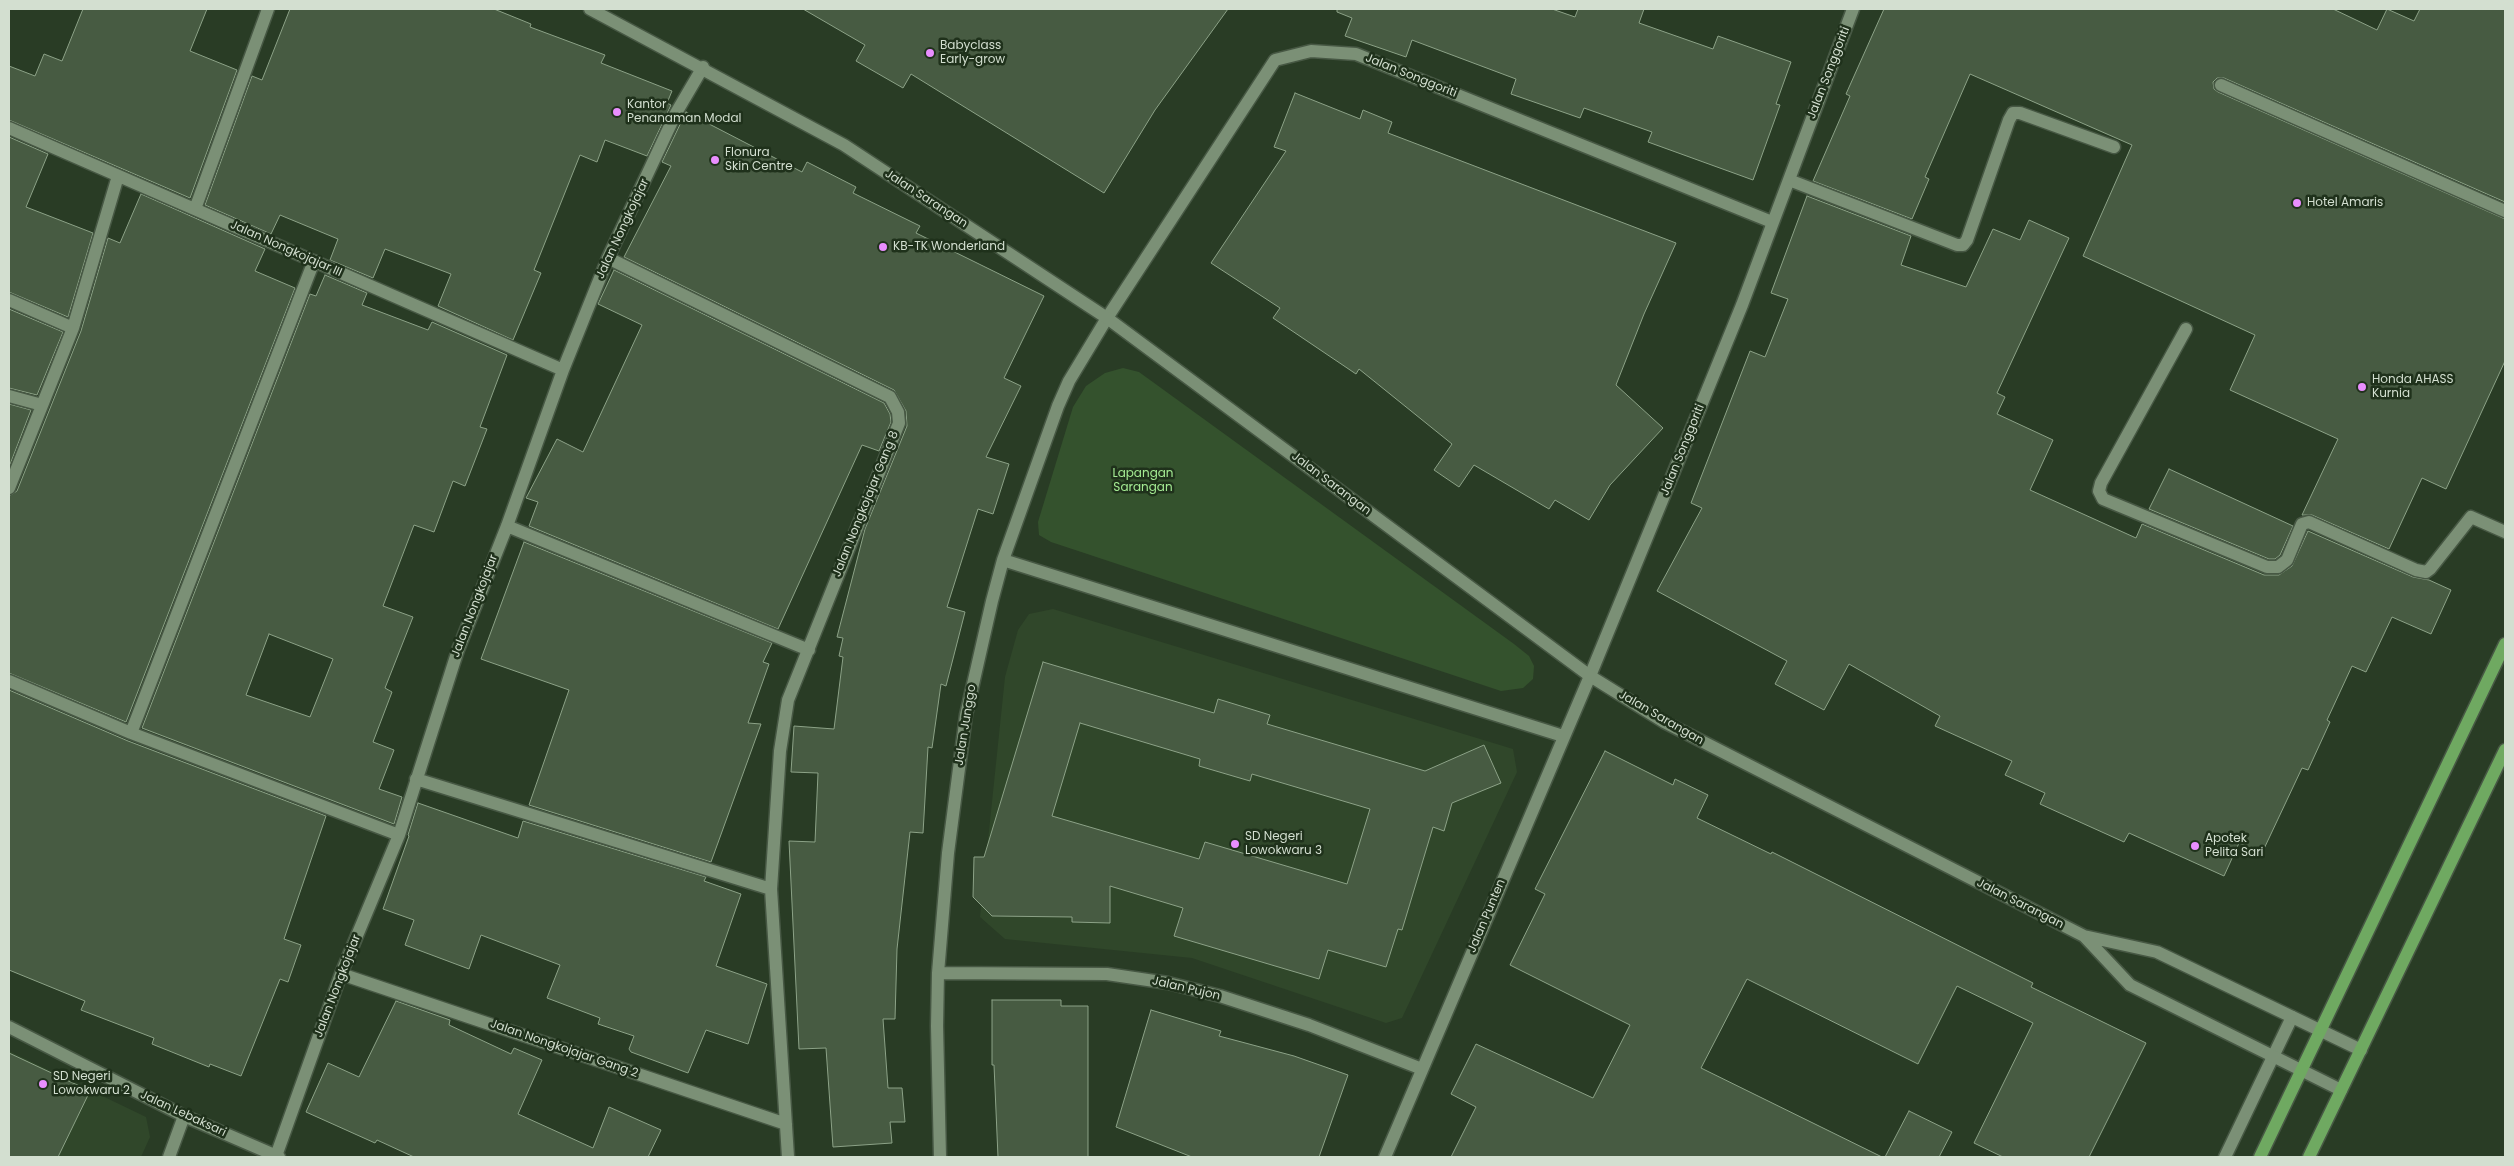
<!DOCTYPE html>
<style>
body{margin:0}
#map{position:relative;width:2514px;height:1166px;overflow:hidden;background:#293c25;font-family:Poppins,sans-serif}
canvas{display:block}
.frame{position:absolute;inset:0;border:10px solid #d3dfd0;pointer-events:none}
</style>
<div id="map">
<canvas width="2514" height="1166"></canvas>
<div class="frame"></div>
</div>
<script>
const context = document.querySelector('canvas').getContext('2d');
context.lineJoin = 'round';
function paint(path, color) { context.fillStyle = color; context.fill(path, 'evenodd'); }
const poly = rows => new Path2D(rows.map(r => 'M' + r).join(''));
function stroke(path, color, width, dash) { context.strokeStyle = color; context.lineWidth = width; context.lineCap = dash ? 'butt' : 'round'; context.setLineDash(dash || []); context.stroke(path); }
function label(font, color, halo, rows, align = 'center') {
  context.font = font + ' Poppins,sans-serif'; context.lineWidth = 5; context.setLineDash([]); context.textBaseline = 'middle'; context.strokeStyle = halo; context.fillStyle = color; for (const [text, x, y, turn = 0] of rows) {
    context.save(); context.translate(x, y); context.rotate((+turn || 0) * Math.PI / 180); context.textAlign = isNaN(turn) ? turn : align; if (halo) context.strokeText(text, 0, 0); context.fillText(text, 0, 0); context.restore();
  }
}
paint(poly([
 [1053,609,1513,749,1517,772,1402,1018,1386,1023,1192,958,1005,939,980,917,1005,677,1018,630,1029,614],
 [9,1051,146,1117,150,1137,141,1157,9,1157]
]), '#30472a');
paint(poly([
 [1123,368,1139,372,1514,644,1529,656,1534,666,1533,679,1523,688,1501,691,1051,542,1039,535,1038,522,1073,407,1086,386,1105,373]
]), '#34522d');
const building = poly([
 [83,9,207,9,190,51,237,70,190,198,9,120,9,66,35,76,44,54,62,61,83,9],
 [290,9,494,9,531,24,530,27,605,55,601,63,672,91,667,103,671,105,647,156,605,140,597,162,580,155,534,270,541,273,513,340,438,306,451,274,385,249,373,278,330,260,338,239,280,215,271,234,205,205,252,76,262,80,290,9],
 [803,9,1228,9,1155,110,1104,193,911,74,903,88,856,61,865,45,803,9],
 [1337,9,1552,9,1575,17,1578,9,1644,9,1639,23,1713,49,1718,36,1791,62,1776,104,1780,105,1753,180,1648,142,1652,132,1584,108,1580,118,1511,94,1516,79,1412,40,1406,57,1345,36,1352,18,1337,12,1337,9],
 [1884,9,2333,9,2377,30,2387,9,2414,21,2420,9,2505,9,2505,202,2224,78,2217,78,2213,82,2214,89,2218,92,2505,219,2505,361,2446,489,2422,478,2389,549,2312,515,2302,515,2338,439,2230,390,2255,335,2083,256,2132,145,1970,74,1925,177,1929,179,1912,219,1813,181,1850,96,1846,94,1884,9],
 [1295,93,1360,119,1363,110,1392,122,1388,133,1676,243,1644,314,1616,385,1663,428,1610,485,1589,520,1555,500,1549,509,1474,465,1459,487,1434,470,1452,444,1359,369,1356,374,1273,318,1280,308,1211,263,1286,151,1274,147,1295,93],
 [686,112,802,172,807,162,856,187,853,193,920,226,916,233,1044,296,1004,378,1021,386,986,457,1009,464,993,514,978,509,947,607,965,612,946,686,941,684,932,748,928,747,923,833,910,832,897,949,895,1019,883,1019,888,1088,902,1088,905,1122,890,1122,892,1143,833,1147,826,1048,799,1049,789,841,815,842,818,773,791,772,794,726,834,729,843,657,839,656,843,638,837,637,865,529,907,426,906,411,894,390,624,257,671,166,662,162,686,112],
 [9,137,48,154,26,207,93,233,68,317,9,292,9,137],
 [141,194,265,249,255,271,295,288,126,722,9,673,9,496,17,491,81,331,108,238,120,243,141,194],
 [1807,196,1911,236,1901,265,1966,287,1993,229,2020,240,2029,220,2069,238,1997,393,2005,397,1997,414,2053,440,2030,490,2136,538,2142,524,2264,575,2279,575,2292,566,2308,531,2413,577,2429,580,2451,590,2431,634,2392,617,2366,672,2352,666,2327,720,2330,722,2308,770,2302,768,2262,853,2239,843,2224,876,2129,833,2124,842,2040,804,2045,793,2005,775,2012,761,1935,726,1940,716,1849,664,1824,710,1775,684,1787,661,1657,591,1702,508,1691,503,1750,351,1765,357,1788,299,1771,293,1807,196],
 [614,270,884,403,890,414,891,422,879,451,862,445,778,629,529,526,538,502,526,498,557,439,583,452,642,325,598,304,614,270],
 [325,275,367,293,362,305,428,330,432,322,507,355,480,427,487,429,465,486,453,481,434,532,414,525,383,606,413,617,385,688,392,692,373,742,394,750,379,789,402,797,394,824,142,728,310,294,316,296,325,275],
 [269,634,333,659,310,717,246,695,269,634],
 [9,309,63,332,37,395,9,388,9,309],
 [9,404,31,410,9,467,9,404],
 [2169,469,2293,526,2280,555,2275,559,2269,559,2149,509,2169,469],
 [524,542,772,643,763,662,769,664,748,723,761,724,711,862,529,805,569,690,481,659,524,542],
 [1043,662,1214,713,1218,699,1270,715,1267,724,1425,771,1484,745,1501,783,1452,803,1444,831,1433,827,1402,930,1398,929,1386,967,1328,950,1319,979,1174,936,1183,908,1110,886,1110,923,1072,922,1072,917,992,916,973,897,974,857,984,857,1043,662],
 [1080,723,1200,759,1199,766,1250,781,1252,774,1370,809,1347,884,1205,842,1199,859,1052,816,1080,723],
 [9,690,128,741,326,816,284,939,301,945,288,982,280,979,241,1076,210,1064,209,1067,152,1044,154,1038,81,1010,85,1001,9,970,9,690],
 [1605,751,1673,785,1675,779,1708,795,1697,818,1771,854,1772,852,2033,983,2031,987,2146,1043,2089,1157,2003,1157,1974,1143,2033,1023,1957,986,1918,1064,1747,979,1701,1068,1882,1157,1451,1157,1476,1107,1451,1094,1476,1044,1593,1098,1630,1025,1510,965,1545,894,1535,889,1605,751],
 [418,803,518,838,523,821,706,877,704,881,741,894,716,966,767,984,748,1044,706,1030,688,1073,631,1052,629,1049,634,1036,598,1024,600,1018,547,998,560,965,481,935,469,969,405,945,414,920,383,909,409,836,408,835,418,803],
 [992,1000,1061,1000,1061,1006,1088,1006,1088,1157,998,1157,994,1065,992,1065,992,1000],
 [396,1001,450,1020,449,1025,511,1054,514,1048,542,1060,518,1114,593,1148,609,1107,661,1130,648,1157,414,1157,377,1140,375,1143,306,1112,328,1063,359,1077,396,1001],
 [1151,1010,1221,1031,1219,1036,1294,1056,1348,1075,1319,1157,1192,1157,1116,1127,1151,1010],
 [9,1053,90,1091,58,1157,9,1157,9,1053],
 [1909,1111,1952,1132,1939,1157,1885,1157,1909,1111]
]);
paint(building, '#475b42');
stroke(building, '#8ca287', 1);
const service = poly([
 [2186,329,2101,483,2099,491,2103,499,2267,567,2278,567,2287,560,2302,524,2309,522,2416,570,2426,572,2430,569,2471,517,2505,532]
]);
const minor = poly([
 [2221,85,2505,211],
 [9,128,563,370],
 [1789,180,1957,245,1963,245,1967,240,2009,120,2013,113,2020,113,2114,147],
 [195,209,268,9],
 [608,258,890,397,898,412,899,423,788,700,780,751,771,889,788,1157],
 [9,300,73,328],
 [9,396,42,405],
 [9,488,73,328,118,176],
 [507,526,809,650],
 [1003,560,1563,736],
 [9,681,131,733,399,835],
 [131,733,314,261],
 [416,779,771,889],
 [938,973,1107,974,1168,983,1220,996,1309,1025,1422,1069],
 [341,974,786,1124],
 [9,1027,184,1116,279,1157],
 [276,1156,341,974,399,835,458,650,507,526,563,370,608,258,676,113,703,67],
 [169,1157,184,1116],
 [940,1157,937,1026,938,973,948,853,966,715,992,601,1003,560,1058,406,1069,381,1107,318,1275,60,1311,51,1356,54,1772,222],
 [1385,1157,1590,676,1707,391,1742,305,1853,9],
 [2225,1157,2292,1017]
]);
const secondary = poly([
 [590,9,844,145,1107,318,1590,676,1664,722,2084,936,2157,952,2361,1050],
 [2084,936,2130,985,2341,1090]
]);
const primary = poly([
 [2260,1157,2505,644],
 [2309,1157,2505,750]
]);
stroke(service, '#475844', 15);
stroke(minor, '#475844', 15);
stroke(secondary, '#475844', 15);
stroke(primary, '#475844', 15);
stroke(service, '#7b9076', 12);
stroke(minor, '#7b9076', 12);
stroke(secondary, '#7b9076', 12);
stroke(primary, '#6fa961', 12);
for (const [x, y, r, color] of [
 [930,53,5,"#e98efe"],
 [617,112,5,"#e98efe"],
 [715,160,5,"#e98efe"],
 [2297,203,5,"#e98efe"],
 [883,247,5,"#e98efe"],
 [2362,387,5,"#e98efe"],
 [1235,844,5,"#e98efe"],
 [2195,846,5,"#e98efe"],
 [43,1084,5,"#e98efe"]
]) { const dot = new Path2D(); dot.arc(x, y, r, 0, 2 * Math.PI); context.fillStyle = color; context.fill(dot); stroke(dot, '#1f311b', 2); }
label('12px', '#d3dfd0', '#1f311b', [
 ["Babyclass",940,46],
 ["Early-grow",940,60],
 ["Kantor",627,105],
 ["Penanaman Modal",627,119],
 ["Flonura",725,153],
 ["Skin Centre",725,167],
 ["Hotel Amaris",2307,203],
 ["KB-TK Wonderland",893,247],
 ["Honda AHASS",2372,380],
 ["Kurnia",2372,394],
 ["SD Negeri",1245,837],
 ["Lowokwaru 3",1245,851],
 ["Apotek",2205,839],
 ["Pelita Sari",2205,853],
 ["SD Negeri",53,1077],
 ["Lowokwaru 2",53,1091]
], 'left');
label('12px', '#d3dfd0', '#1f311b', [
 ["Jalan Songgoriti",1829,73,-69],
 ["Jalan Songgoriti",1411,76,22],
 ["Jalan Sarangan",926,199,33],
 ["Jalan Nongkojajar",623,229,-65],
 ["Jalan Nongkojajar III",286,249,24],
 ["Jalan Songgoriti",1683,450,-68],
 ["Jalan Sarangan",1331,484,37],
 ["Jalan Nongkojajar Gang 8",866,504,-68],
 ["Jalan Nongkojajar",475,606,-69],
 ["Jalan Sarangan",1661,718,30],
 ["Jalan Junggo",966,725,-81],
 ["Jalan Sarangan",2020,904,27],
 ["Jalan Punten",1487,916,-67],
 ["Jalan Nongkojajar",338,986,-69],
 ["Jalan Pujon",1186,989,13],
 ["Jalan Nongkojajar Gang 2",564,1049,19],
 ["Jalan Lebaksari",183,1114,25]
]);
label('12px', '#a4eb93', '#1f311b', [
 ["Lapangan",1143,474],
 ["Sarangan",1143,488]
]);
</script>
